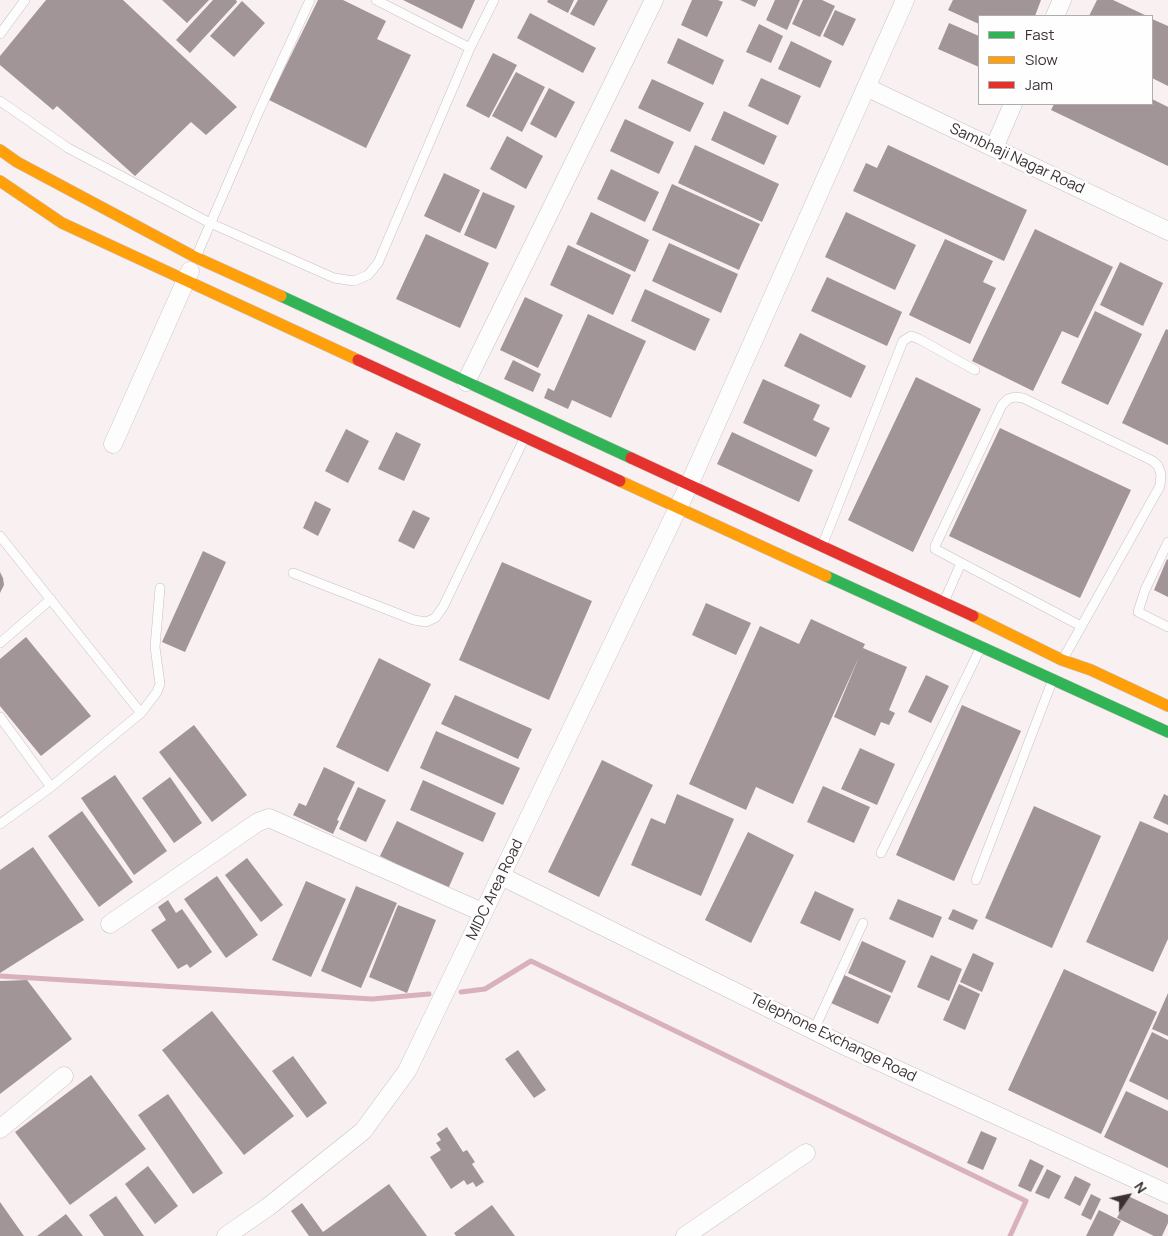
<!DOCTYPE html>
<style>
body{margin:0}
#map{position:relative;width:1168px;height:1236px;overflow:hidden;background:#f8f0f1;font-family:Manrope,sans-serif}
canvas{display:block}
.legend{position:absolute;left:978px;top:15px;width:175px;height:90px;box-sizing:border-box;background:#fdfefd;border:1px solid #afacac;margin:0;padding:6px 9px;list-style:none;font-size:15px;color:#3b3133}
.legend li{display:flex;align-items:center;gap:10px;height:25px}
.legend b{width:25px;border:1px solid #afacac}
.north{position:absolute;left:1103px;top:1171px;width:50px;height:50px;-webkit-text-stroke:4px #fdfefd;paint-order:stroke;rotate:56deg;font-size:14px;font-weight:700;line-height:20px;text-align:center;color:#3b3133}
.north::after{content:'';display:block;margin:auto;width:18px;height:22px;background:#3b3133;clip-path:polygon(50% 0,100% 100%,50% 72%,0 100%)}
</style>
<div id="map">
<canvas width="1168" height="1236"></canvas>
<ul class="legend">
<li><b style="height:6px;background:#30b455"></b>Fast</li>
<li><b style="height:6px;background:#ff9f0a"></b>Slow</li>
<li><b style="height:6px;background:#e5322d"></b>Jam</li>
</ul>
<div class="north">N</div>
</div>
<script>
const context = document.querySelector('canvas').getContext('2d');
context.lineJoin = 'round';
const poly = rows => new Path2D(rows.map(r => 'M' + r).join(''));
function stroke(path, color, width, dash) { context.strokeStyle = color; context.lineWidth = width; context.lineCap = dash ? 'butt' : 'round'; context.setLineDash(dash || []); context.stroke(path); }
function paint(path, color) { context.fillStyle = color; context.fill(path, 'evenodd'); }
function label(font, color, halo, rows, align = 'center') {
  context.font = font + ' Manrope,sans-serif'; context.lineWidth = 5; context.setLineDash([]); context.textBaseline = 'middle'; context.strokeStyle = halo; context.fillStyle = color; for (const [text, x, y, turn = 0] of rows) {
    context.save(); context.translate(x, y); context.rotate((+turn || 0) * Math.PI / 180); context.textAlign = isNaN(turn) ? turn : align; if (halo) context.strokeText(text, 0, 0); context.fillText(text, 0, 0); context.restore();
  }
}
stroke(poly([
 [0,976,372,999,429,994],
 [461,992,485,989,531,961,1026,1201,1010,1236]
]), '#d9b1bc', 5);
paint(poly([
 [46,0,123,0,237,107,206,135,191,122,135,176,57,106,53,110,0,65,0,56],
 [162,0,209,0,187,23],
 [213,0,236,0,237,2,190,53,176,40],
 [318,0,343,0,386,21,377,39,411,55,366,148,269,100],
 [403,0,475,0,462,29],
 [548,0,574,0,568,13,547,2],
 [578,0,608,0,594,26,570,14],
 [692,0,718,0,723,2,707,37,681,25],
 [740,0,758,0,755,7],
 [775,0,800,0,787,30,766,20],
 [803,0,822,0,835,6,820,37,792,24],
 [953,0,1041,0,1035,16,979,16,979,24,948,10],
 [1097,0,1113,0,1147,16,1089,16],
 [242,1,265,23,234,57,210,36],
 [835,10,856,19,843,46,823,36],
 [530,13,596,48,583,73,517,38],
 [1152,19,1168,26,1168,86,1152,78],
 [949,23,979,36,979,67,938,49],
 [759,24,783,36,771,63,746,52],
 [678,38,724,60,713,85,667,63],
 [791,41,832,61,820,88,778,69],
 [493,53,517,65,489,118,466,106],
 [516,72,545,87,522,132,492,116],
 [761,78,801,96,788,125,748,106],
 [652,79,704,103,690,132,638,108],
 [549,88,575,102,556,138,530,124],
 [1152,99,1168,107,1168,166,1051,110,1054,104,1152,104],
 [724,111,777,136,764,165,711,140],
 [625,119,674,142,659,174,610,151],
 [507,136,543,156,526,189,490,169],
 [695,145,779,184,762,222,678,183],
 [888,145,1027,210,1004,261,853,191,866,163,877,168],
 [611,169,659,192,645,222,597,199],
 [444,173,480,190,460,233,424,216],
 [672,184,760,224,739,270,652,230],
 [483,192,515,206,496,249,464,235],
 [591,212,649,240,635,272,576,244],
 [846,212,916,245,895,290,825,257],
 [1035,229,1113,267,1078,338,1062,331,1033,391,972,361],
 [426,234,489,263,460,328,396,299],
 [945,239,993,261,983,282,996,288,970,344,909,315],
 [669,243,738,274,721,313,652,281],
 [568,245,631,275,613,315,550,285],
 [1120,262,1163,283,1143,326,1100,305],
 [827,277,902,312,887,346,811,311],
 [645,289,710,319,695,351,631,321],
 [525,297,563,315,538,368,500,350],
 [1095,311,1142,334,1108,405,1061,383],
 [588,314,646,341,611,418,572,400,568,409,544,398,548,388,554,391],
 [1166,329,1168,330,1168,445,1122,423],
 [800,333,866,366,851,398,784,366],
 [513,360,541,374,533,392,504,379],
 [916,377,981,409,913,552,848,520],
 [763,379,820,405,813,420,830,428,816,457,743,423],
 [1000,428,1131,490,1080,598,949,536],
 [346,429,369,441,348,483,325,471],
 [396,432,421,444,404,481,378,469],
 [732,432,813,470,799,502,717,464],
 [315,501,331,509,318,536,303,528],
 [413,510,430,518,414,549,398,541],
 [203,551,226,562,185,652,162,642],
 [1167,559,1168,560,1168,597,1154,590],
 [502,562,592,601,549,700,459,660],
 [0,572,3,578,4,585,0,593],
 [706,603,751,623,736,655,692,635],
 [811,619,865,644,863,648,907,667,889,710,895,713,889,725,881,722,875,736,834,717,859,657,793,804,756,787,746,810,689,784,760,626,799,644],
 [26,637,91,716,41,756,0,706,0,659],
 [379,658,431,684,388,772,336,747],
 [926,675,949,686,931,723,908,712],
 [455,695,532,729,518,759,441,724],
 [962,705,1021,731,954,881,896,855],
 [194,725,247,795,212,822,159,752],
 [436,731,520,768,503,805,420,768],
 [860,748,895,764,877,805,841,789],
 [602,760,653,785,599,897,548,872],
 [324,767,355,782,337,820,339,821,333,834,293,815,299,803,306,806],
 [115,775,167,851,134,875,81,798],
 [170,777,202,823,174,843,142,798],
 [423,780,496,813,483,842,410,810],
 [823,786,870,807,854,843,807,822],
 [358,787,386,800,366,842,339,829],
 [677,794,734,819,701,896,631,865,651,818,665,824],
 [1164,794,1168,796,1168,825,1153,818],
 [1034,806,1101,836,1052,948,985,918],
 [82,811,133,882,99,907,48,836],
 [397,821,464,853,448,889,380,856],
 [1140,821,1168,833,1168,939,1153,972,1086,942],
 [748,832,794,855,751,943,705,920],
 [33,847,84,920,0,973,0,870],
 [247,858,283,905,261,922,225,875],
 [217,876,258,935,226,958,184,899],
 [306,881,346,899,311,977,272,960],
 [356,886,397,903,361,988,321,971],
 [815,891,854,909,840,941,800,923],
 [898,899,942,917,933,938,889,919],
 [168,900,176,913,182,909,212,952,190,968,187,964,178,969,151,930,166,920,158,907],
 [398,905,436,920,407,993,369,977],
 [953,909,978,920,973,930,948,919],
 [862,941,906,961,892,993,848,973],
 [973,953,994,963,982,992,960,982],
 [931,955,962,969,949,1001,917,987],
 [1064,969,1157,1012,1101,1134,1008,1090],
 [844,975,891,996,878,1024,831,1003],
 [27,980,72,1039,0,1094,0,981],
 [959,984,980,994,965,1030,943,1020],
 [1168,993,1168,1036,1152,1029],
 [212,1011,294,1116,244,1155,162,1050],
 [1152,1032,1168,1040,1168,1100,1129,1081],
 [518,1050,546,1090,534,1098,505,1059],
 [293,1056,327,1103,307,1118,272,1071],
 [91,1075,146,1149,70,1205,15,1132],
 [1126,1091,1168,1111,1168,1168,1104,1137],
 [168,1094,223,1173,193,1194,138,1115],
 [447,1127,463,1152,467,1150,475,1162,472,1164,484,1182,476,1187,473,1182,467,1185,464,1180,451,1189,430,1157,441,1150,436,1143,441,1140,437,1134],
 [981,1131,997,1138,983,1170,967,1163],
 [1030,1159,1044,1166,1031,1192,1018,1186],
 [148,1166,178,1206,155,1224,125,1184],
 [1047,1169,1061,1176,1049,1199,1035,1193],
 [1075,1176,1091,1184,1080,1206,1064,1198],
 [389,1184,427,1236,309,1236,291,1211,302,1203,323,1232],
 [1091,1194,1101,1199,1091,1220,1081,1215],
 [116,1196,144,1236,104,1236,89,1215],
 [1128,1196,1168,1215,1168,1223,1162,1236,1154,1236,1117,1218],
 [0,1202,24,1236,0,1236],
 [492,1205,515,1236,456,1236,454,1233],
 [1099,1210,1121,1221,1113,1236,1086,1236],
 [66,1214,83,1236,37,1236]
]), '#a29598');
const lane = poly([
 [376,0,470,48],
 [0,34,25,0],
 [0,101,68,148,210,223,334,278,354,281,368,275,378,263,470,48,494,0],
 [196,257,259,111,310,0],
 [0,536,141,713,51,787,0,717],
 [1168,542,1145,590,1138,612,1168,627],
 [822,546,903,341,911,336,919,339,975,370],
 [293,573,414,620,426,622,435,618,443,607,524,439],
 [944,602,961,563],
 [0,643,51,599],
 [1063,659,1160,486,1161,474,1158,466,1153,461,1023,398,1015,397,1008,399,1002,405,935,546,935,549,1081,626],
 [141,713,157,692,160,684,155,647,160,588],
 [0,824,51,787],
 [881,853,980,649],
 [976,880,1053,679],
 [814,1030,863,923]
]);
const street = poly([
 [1055,16,1062,0],
 [866,87,1168,231],
 [994,148,1013,104],
 [466,382,654,0],
 [113,444,190,271],
 [501,876,841,1044,1168,1194],
 [110,924,258,822,269,818,482,912],
 [0,1129,64,1076],
 [226,1236,268,1207,363,1131,407,1071,689,485,905,0],
 [685,1236,806,1153]
]);
const fast = poly([
 [281,296,631,458],
 [826,576,1168,732]
]);
const slow = poly([
 [0,150,17,162,195,257,281,296],
 [0,181,62,223,358,360],
 [620,481,826,576],
 [973,616,1062,660,1091,670,1168,706]
]);
const jam = poly([
 [358,360,620,481],
 [631,458,973,616]
]);
stroke(lane, '#c8c0c2', 10);
stroke(street, '#c8c0c2', 19);
stroke(fast, '#c8c0c2', 12);
stroke(slow, '#c8c0c2', 12);
stroke(jam, '#c8c0c2', 12);
stroke(lane, '#fefdfd', 9);
stroke(street, '#fefdfd', 18);
stroke(fast, '#30b455', 11);
stroke(slow, '#ff9f0a', 11);
stroke(jam, '#e5322d', 11);
label('15px', '#3b3133', '#fdfefd', [
 ["Sambhaji Nagar Road",1017,159,25],
 ["MIDC Area Road",495,890,-64],
 ["Telephone Exchange Road",833,1038,26]
]);
</script>
